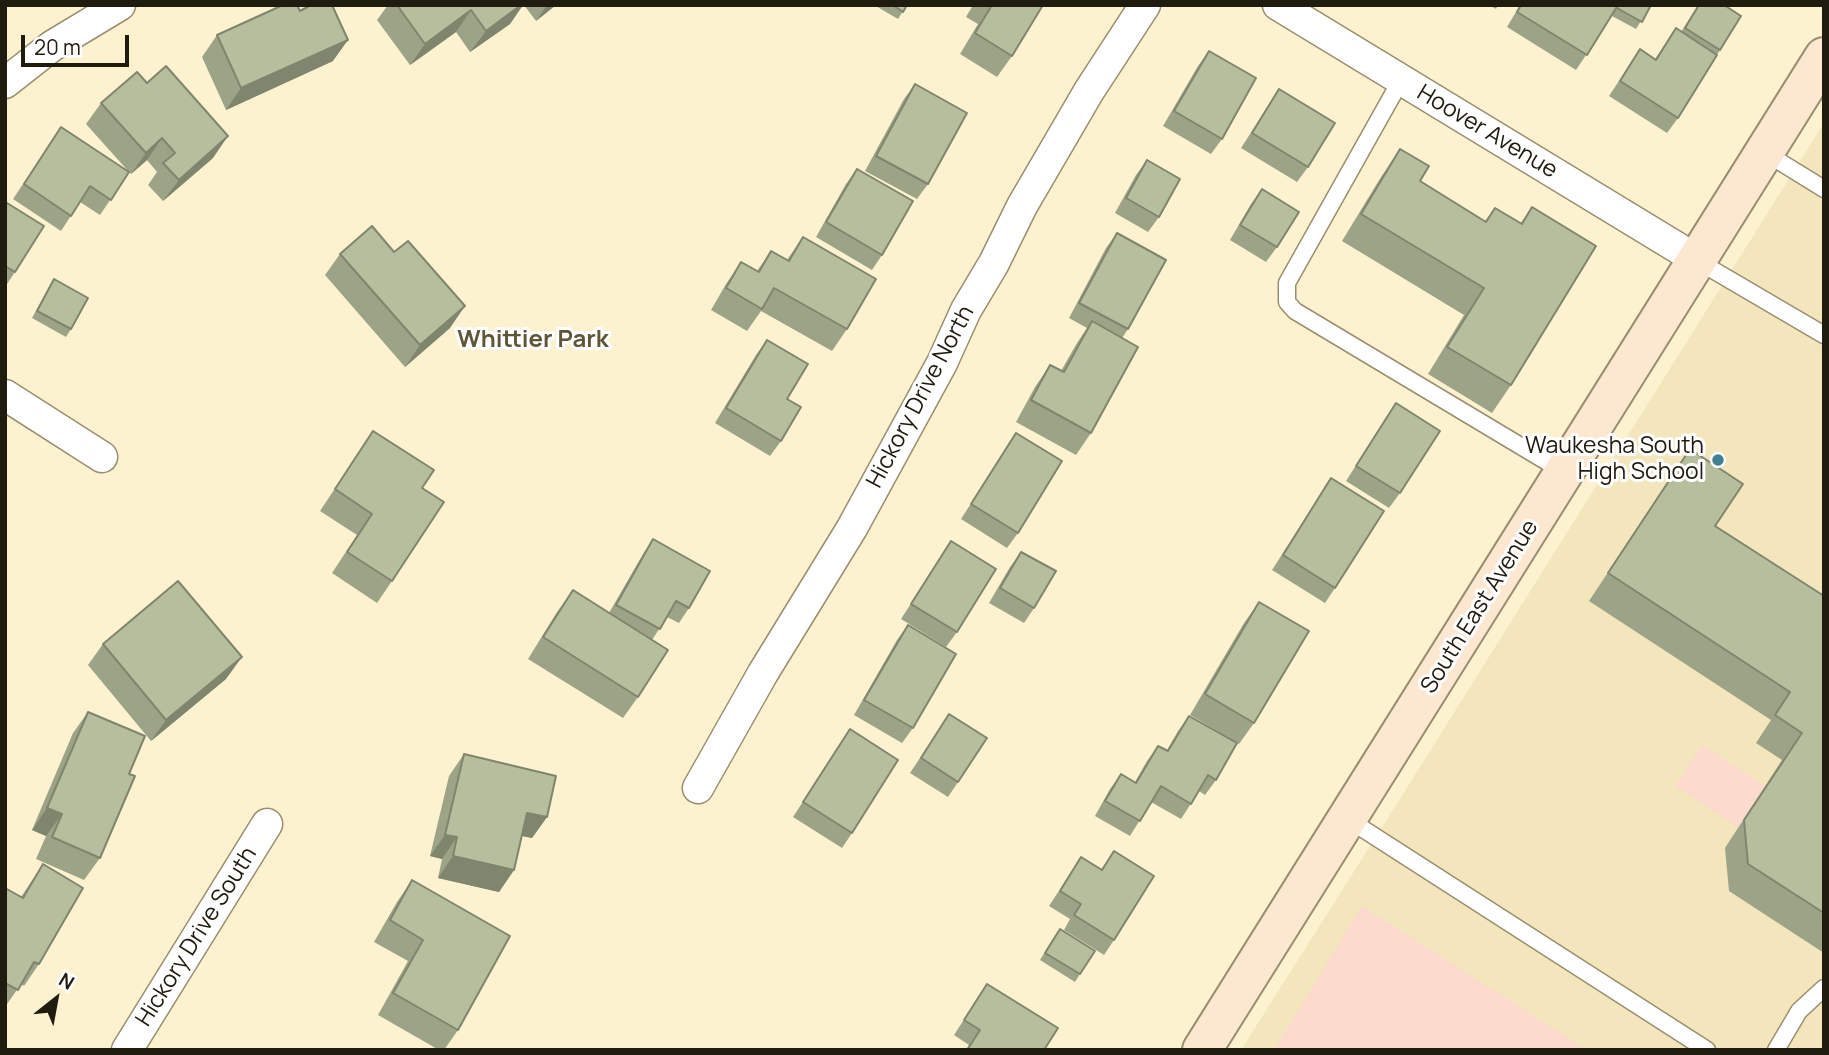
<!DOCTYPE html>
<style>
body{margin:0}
#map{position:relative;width:1829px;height:1055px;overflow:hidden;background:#fdf2d0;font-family:Manrope,sans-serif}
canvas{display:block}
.frame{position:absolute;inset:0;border:7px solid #1f1b0e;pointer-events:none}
.north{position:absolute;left:21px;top:964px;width:70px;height:70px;-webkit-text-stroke:5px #fff;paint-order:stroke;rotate:31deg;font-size:19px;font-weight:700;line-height:28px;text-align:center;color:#1f1b0e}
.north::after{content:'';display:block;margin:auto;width:24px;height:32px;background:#1f1b0e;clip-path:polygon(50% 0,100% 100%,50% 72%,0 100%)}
.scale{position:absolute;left:21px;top:35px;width:108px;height:32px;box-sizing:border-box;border:4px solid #1f1b0e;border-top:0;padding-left:9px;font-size:21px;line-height:24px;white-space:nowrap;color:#1f1b0e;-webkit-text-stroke:5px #fff;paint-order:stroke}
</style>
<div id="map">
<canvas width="1829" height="1055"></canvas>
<div class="frame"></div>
<div class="north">N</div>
<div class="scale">20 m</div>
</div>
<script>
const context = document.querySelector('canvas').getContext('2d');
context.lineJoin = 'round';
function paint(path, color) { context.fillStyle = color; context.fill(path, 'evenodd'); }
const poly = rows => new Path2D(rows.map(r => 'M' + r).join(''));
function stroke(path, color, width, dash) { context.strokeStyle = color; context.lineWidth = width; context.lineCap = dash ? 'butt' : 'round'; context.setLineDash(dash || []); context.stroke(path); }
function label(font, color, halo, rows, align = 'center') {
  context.font = font + ' Manrope,sans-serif'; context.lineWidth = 6; context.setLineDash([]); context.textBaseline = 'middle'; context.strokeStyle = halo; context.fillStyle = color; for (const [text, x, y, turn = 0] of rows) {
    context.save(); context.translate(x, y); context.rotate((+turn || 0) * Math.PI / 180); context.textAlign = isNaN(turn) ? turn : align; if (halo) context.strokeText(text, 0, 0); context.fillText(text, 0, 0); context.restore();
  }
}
paint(poly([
 [1824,123,1824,1050,1241,1050,1401,797]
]), '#f3e5bc');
paint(poly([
 [1702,745,1765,786,1738,827,1675,786],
 [1362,906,1587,1050,1274,1050]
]), '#fcdace');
const lane = poly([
 [1401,80,1287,283,1287,302,1295,311,1564,472],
 [1764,152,1824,189],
 [1696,260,1824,335],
 [1346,818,1707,1050],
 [1776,1050,1799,1011,1824,988]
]);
const street = poly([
 [1278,5,1696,259],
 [5,83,52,46,120,5],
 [5,395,102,457],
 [698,788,763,673,852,528,942,363,966,310,994,263,1022,206,1089,91,1145,5],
 [127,1050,267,824]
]);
const secondary = poly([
 [1202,1050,1824,57]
]);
stroke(lane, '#998e6f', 19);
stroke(street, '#998e6f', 33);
stroke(secondary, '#998e6f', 42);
stroke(lane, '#fff', 16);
stroke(street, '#fff', 30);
stroke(secondary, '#fce7d0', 38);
paint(poly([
 [388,5,523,5,510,24,470,52,456,32,410,65,377,20],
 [524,5,556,5,536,21],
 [874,5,907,5,898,19],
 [973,5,1043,5,1012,56,997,77,960,54,978,24,966,17],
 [1489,5,1498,5,1496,9],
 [1520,5,1651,5,1636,29,1612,16,1576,70,1507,27],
 [1698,5,1724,5,1741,16,1678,118,1667,133,1609,96,1640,49,1655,59,1676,28,1681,32],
 [300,11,333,61,226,110,202,57,217,35],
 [1209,51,1222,139,1211,154,1163,126,1198,66],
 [915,84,928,184,917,199,865,171,904,99],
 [1279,89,1308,167,1297,182,1241,148],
 [101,103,213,158,163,201,148,185,157,172,147,160,131,174,129,172,100,215,80,202,61,231,13,199,61,127,129,172,86,124],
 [1400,149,1420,181,1485,221,1495,208,1520,224,1532,207,1511,385,1492,413,1428,374,1464,315,1342,241,1381,177],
 [1147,160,1159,217,1148,232,1115,213,1136,175],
 [857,169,882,255,872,270,816,237,846,184],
 [1262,189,1277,247,1266,262,1230,240,1251,204],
 [5,206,15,272,5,287],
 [1117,233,1128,329,1122,338,1091,433,1076,455,1016,422,1035,387,1050,365,1061,371,1077,343,1087,328,1069,318,1106,248],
 [803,237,847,329,832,351,761,311,747,331,711,310,726,284,741,262,757,271,771,251,787,260],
 [340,254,450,328,405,367,325,275],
 [54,279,71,329,66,337,32,318,49,287],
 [767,340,787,399,781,441,770,456,715,423,756,355],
 [1396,403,1400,493,1389,508,1346,481],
 [373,431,422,488,392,581,377,603,332,573,357,535,320,511],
 [1016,433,1018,533,1007,548,961,519],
 [1690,449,1715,526,1824,596,1824,953,1729,891,1725,848,1782,760,1756,743,1771,720,1589,601],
 [1331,478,1335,588,1325,603,1272,570],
 [653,539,689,608,679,623,667,617,652,640,638,697,623,718,528,659,557,612,573,590,609,613,643,554],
 [951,541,957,632,946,647,901,619],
 [1021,552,1034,608,1024,623,989,603,1010,567],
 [1259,602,1254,723,1239,744,1190,715,1244,623],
 [908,625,913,728,902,743,854,715,897,640],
 [103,644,226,679,151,741,88,665],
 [88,712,129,774,100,858,84,880,36,859,46,836,32,830,73,733],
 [949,714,958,782,948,797,910,773],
 [1189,716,1216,780,1205,795,1199,791,1181,819,1151,802,1130,836,1095,816,1110,789,1121,774,1135,782,1147,761,1158,746,1167,750,1178,731],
 [850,729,852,833,842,848,793,817],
 [464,754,547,817,532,838,522,836,514,870,499,892,438,878,442,859,430,856,449,776],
 [1114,851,1114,940,1104,955,1064,930,1070,919,1049,906,1081,857,1101,870],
 [43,864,39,964,24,986,21,984,5,1007,5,888,21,897],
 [412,880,458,1030,444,1050,439,1050,378,1015,408,961,374,942,397,902],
 [1054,937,1080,974,1075,982,1040,960],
 [987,984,1044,1050,966,1050,969,1045,954,1035]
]), '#9da387');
paint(poly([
 [521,5,523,5,510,24,470,52,486,31],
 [547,5,556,5,536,21],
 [471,10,456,32,410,65,425,44],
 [348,40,333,61,226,110,241,88],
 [228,136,213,158,163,201,179,180],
 [162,138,147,160,131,174,146,153],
 [465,306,450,328,405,367,420,345],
 [242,657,226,679,151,741,166,720],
 [47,808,62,814,46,836,32,830],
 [527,813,547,817,532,838,512,834],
 [445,835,457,837,442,859,430,856],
 [453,856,514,870,499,892,438,878]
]), '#80856e');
const building = poly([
 [283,5,297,5,300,11,311,5,332,5,348,40,241,88,217,35,283,5],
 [397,5,521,5,486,31,471,10,425,44,397,5],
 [893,5,907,5,903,12,893,5],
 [992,5,1043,5,1012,56,975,33,992,5],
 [1521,5,1618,5,1587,55,1517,12,1521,5],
 [1618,5,1651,5,1642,22,1617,8,1618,5],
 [1699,5,1724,5,1741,16,1720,50,1685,28,1699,5],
 [1676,28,1717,55,1678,118,1620,81,1640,49,1656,60,1676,28],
 [1209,51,1256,78,1222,139,1174,111,1209,51],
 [166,66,228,136,179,180,163,163,175,153,162,138,146,153,101,103,137,72,147,83,166,66],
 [915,84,967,113,928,184,876,156,915,84],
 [1279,89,1335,123,1308,167,1252,133,1279,89],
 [61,127,129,172,111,200,90,186,71,216,24,184,61,127],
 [1400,149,1429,166,1420,181,1486,222,1495,208,1522,224,1532,207,1596,246,1511,385,1447,347,1484,288,1361,214,1400,149],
 [1147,160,1180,179,1159,217,1126,198,1147,160],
 [857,169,913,201,882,255,826,222,857,169],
 [1262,189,1299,212,1277,247,1240,225,1262,189],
 [7,203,44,226,15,272,5,266,5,206,7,203],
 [372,226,394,252,408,241,465,306,420,345,340,254,372,226],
 [1117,233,1166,260,1128,329,1079,303,1117,233],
 [803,237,876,279,847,329,774,288,762,309,726,288,741,262,759,272,771,251,789,261,803,237],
 [54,279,88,298,71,329,37,311,54,279],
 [1092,321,1138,347,1091,433,1031,400,1050,365,1064,372,1092,321],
 [767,340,808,364,787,399,801,407,781,441,726,408,767,340],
 [1396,403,1440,431,1400,493,1356,466,1396,403],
 [373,431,434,470,422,488,444,502,392,581,347,552,372,514,335,489,373,431],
 [1016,433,1062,461,1018,533,971,504,1016,433],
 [1690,449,1743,484,1715,526,1824,596,1824,913,1748,864,1744,820,1802,733,1775,715,1790,692,1608,573,1690,449],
 [1331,478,1384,511,1335,588,1283,555,1331,478],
 [653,539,710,571,689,608,676,601,660,629,616,605,653,539],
 [951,541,996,569,957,632,911,604,951,541],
 [1021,552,1056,571,1034,608,1000,588,1021,552],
 [178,581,242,657,166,720,103,644,178,581],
 [573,590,668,650,638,697,543,637,573,590],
 [1259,602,1309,631,1254,723,1205,694,1259,602],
 [908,625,956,654,913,728,864,700,908,625],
 [88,712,145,736,129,774,135,776,100,858,52,837,62,814,47,808,88,712],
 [949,714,987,738,958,782,921,758,949,714],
 [1189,716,1237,743,1216,780,1208,775,1191,804,1161,786,1140,821,1105,801,1121,774,1136,783,1158,746,1168,751,1189,716],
 [850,729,898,760,852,833,803,802,850,729],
 [464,754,556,776,547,817,527,813,514,870,453,856,457,837,445,835,464,754],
 [1114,851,1154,876,1114,940,1074,915,1081,904,1060,891,1081,857,1102,870,1114,851],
 [43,864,83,888,39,964,34,962,18,990,5,983,5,888,23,898,43,864],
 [412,880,510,936,458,1030,393,993,423,940,390,920,412,880],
 [1060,929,1095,951,1080,974,1045,953,1060,929],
 [987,984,1058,1028,1044,1050,967,1050,980,1030,964,1020,987,984]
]);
paint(building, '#b7be9d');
stroke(building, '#80856e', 2);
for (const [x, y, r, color] of [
 [1718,460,7,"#408093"]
]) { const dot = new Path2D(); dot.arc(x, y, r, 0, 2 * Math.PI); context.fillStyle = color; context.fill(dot); stroke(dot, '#fff', 2.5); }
label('23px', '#1f1b0e', '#fff', [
 ["Hoover Avenue",1487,132,31],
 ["Hickory Drive North",921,397,-62],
 ["South East Avenue",1480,607,-58],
 ["Hickory Drive South",197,937,-58]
]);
label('23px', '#1f1b0e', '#fff', [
 ["Waukesha South",1704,447],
 ["High School",1704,473]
], 'right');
label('bold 24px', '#5f5537', '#fff', [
 ["Whittier Park",533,340]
]);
</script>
